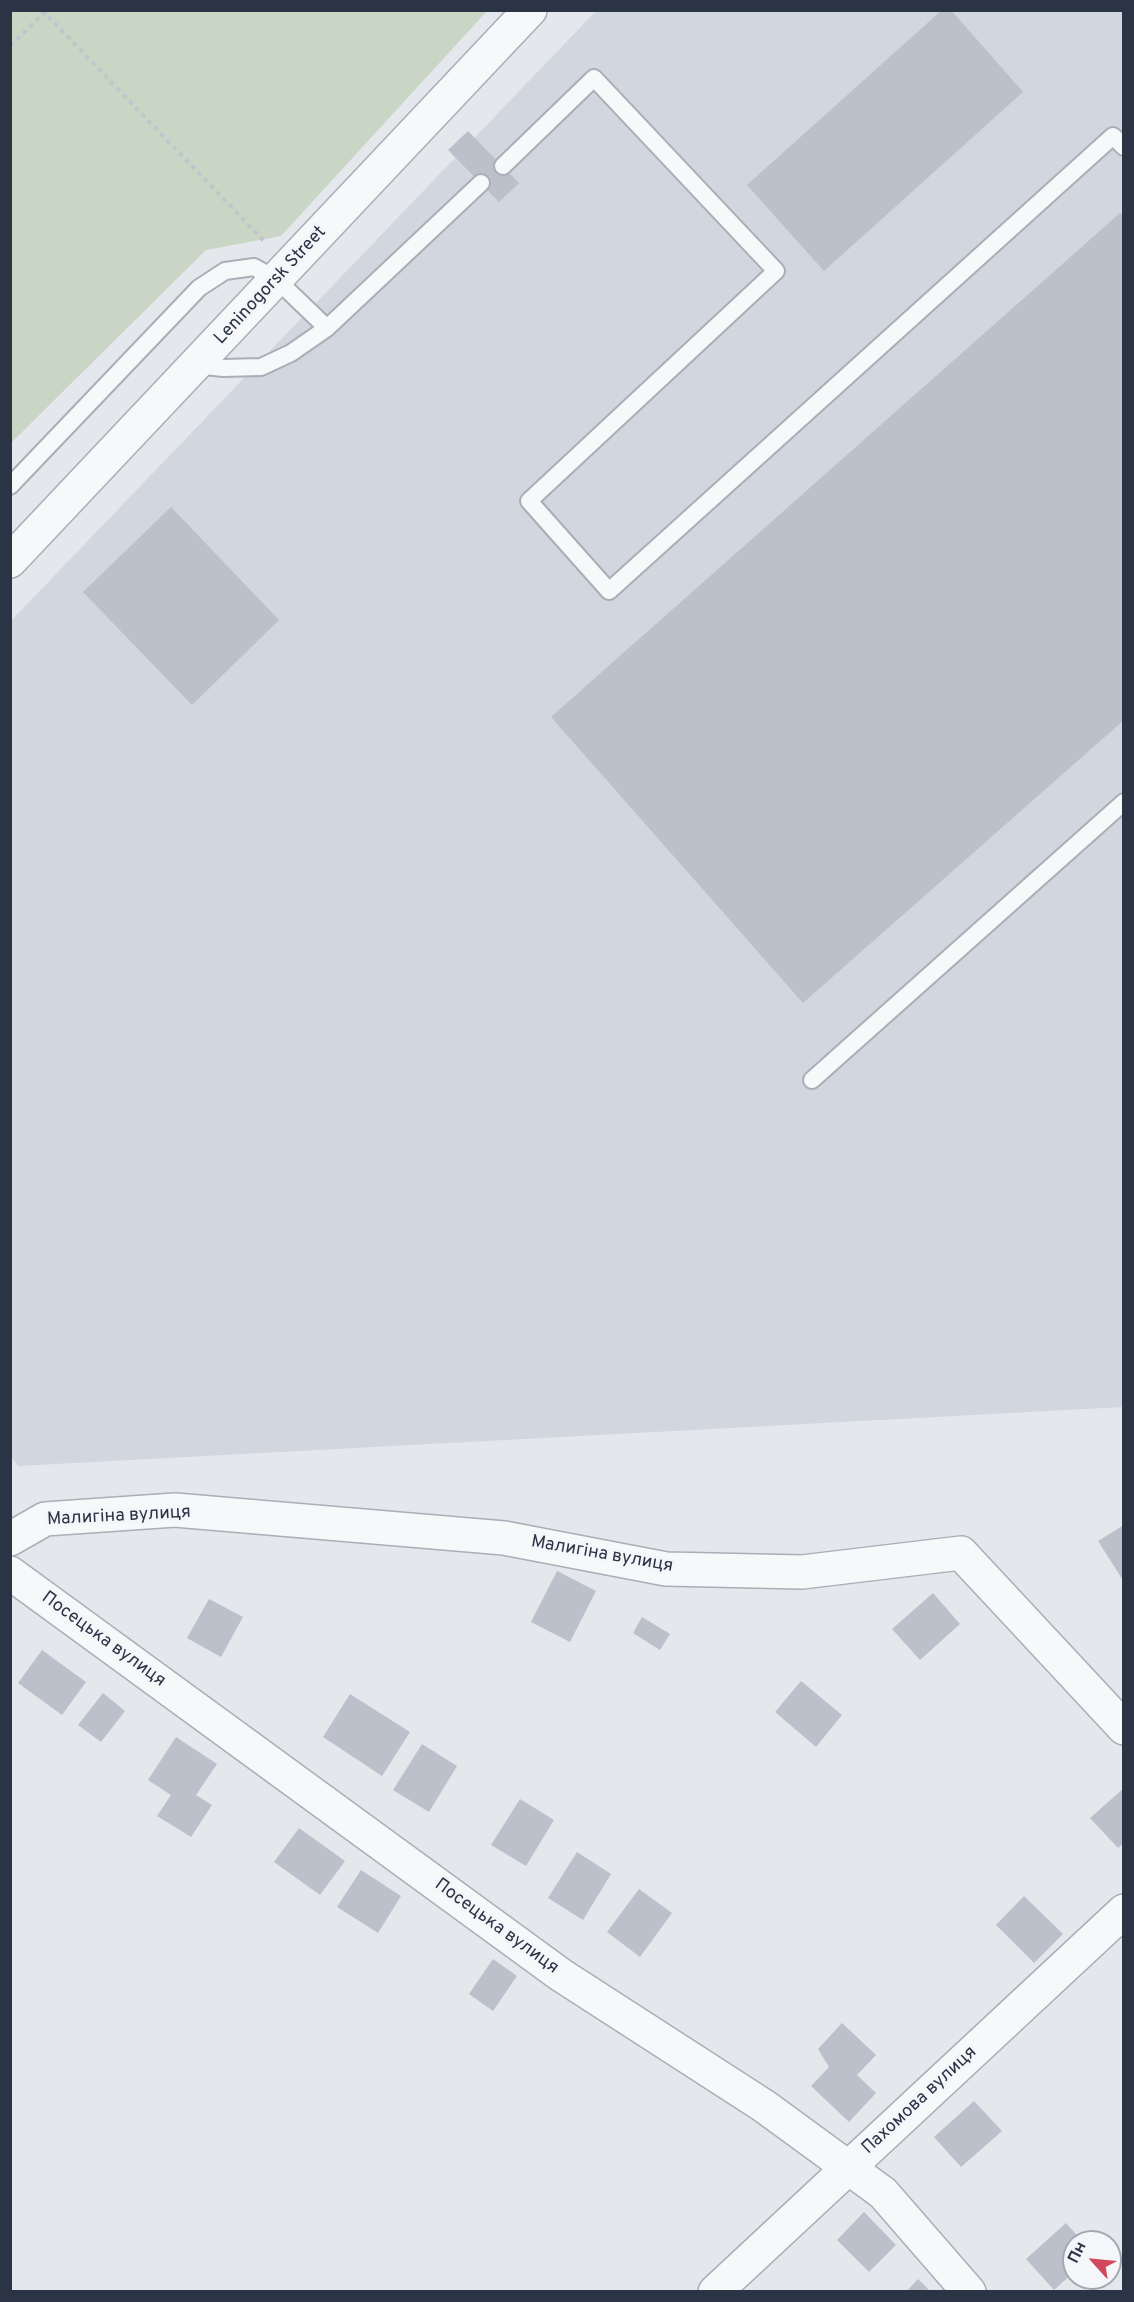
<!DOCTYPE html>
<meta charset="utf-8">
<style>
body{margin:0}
#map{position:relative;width:1134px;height:2302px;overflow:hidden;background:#e4e7ec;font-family:Overpass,sans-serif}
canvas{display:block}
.frame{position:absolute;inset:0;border:12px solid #2b3445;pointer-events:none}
.north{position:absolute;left:1062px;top:2230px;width:60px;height:60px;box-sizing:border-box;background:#f4f6f9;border:2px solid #a4a8b1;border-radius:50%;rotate:297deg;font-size:16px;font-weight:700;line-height:24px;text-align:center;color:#2b3445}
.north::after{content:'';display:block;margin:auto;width:21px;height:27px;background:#d1495b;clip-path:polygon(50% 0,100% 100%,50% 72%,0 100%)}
</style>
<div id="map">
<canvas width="1134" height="2302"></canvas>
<div class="frame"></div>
<div class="north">Пн</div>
</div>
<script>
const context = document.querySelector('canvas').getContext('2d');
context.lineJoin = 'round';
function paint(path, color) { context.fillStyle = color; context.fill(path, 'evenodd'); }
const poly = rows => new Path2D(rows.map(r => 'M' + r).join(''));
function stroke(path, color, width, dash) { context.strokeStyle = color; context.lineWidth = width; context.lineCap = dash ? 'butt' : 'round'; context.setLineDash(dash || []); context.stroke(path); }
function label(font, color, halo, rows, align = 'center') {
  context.font = font + ' Overpass,sans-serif'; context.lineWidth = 6; context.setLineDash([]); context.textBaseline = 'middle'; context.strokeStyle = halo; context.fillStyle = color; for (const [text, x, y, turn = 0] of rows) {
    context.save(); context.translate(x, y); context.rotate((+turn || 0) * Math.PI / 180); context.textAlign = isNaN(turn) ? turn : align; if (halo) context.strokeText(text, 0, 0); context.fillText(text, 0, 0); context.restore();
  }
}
paint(poly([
 [596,11,1123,11,1123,1407,18,1466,10,1456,10,622]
]), '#d2d6de');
paint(poly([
 [11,10,487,10,487,11,281,236,206,250,11,443]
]), '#c9d6c5');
paint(poly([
 [942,10,951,10,1023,92,824,271,747,185],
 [468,131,519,183,499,202,448,150],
 [1120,213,1124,216,1124,720,803,1003,551,717],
 [171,507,279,620,192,705,83,592],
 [1124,1525,1124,1582,1098,1541],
 [557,1571,596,1591,570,1642,531,1622],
 [933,1593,960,1624,920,1660,892,1629],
 [209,1599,243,1617,221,1657,187,1638],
 [642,1617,670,1634,660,1650,633,1633],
 [42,1650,86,1682,62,1715,18,1683],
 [801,1681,842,1715,816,1747,775,1712],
 [103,1693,125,1711,101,1742,78,1725],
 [350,1694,410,1732,382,1776,323,1737],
 [176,1737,217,1764,196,1795,212,1805,191,1837,157,1816,171,1795,148,1780],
 [422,1744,457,1766,429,1812,393,1790],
 [1124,1788,1124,1843,1118,1848,1090,1818],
 [520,1799,554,1820,526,1866,491,1845],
 [299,1828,345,1861,320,1895,274,1862],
 [577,1852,611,1874,583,1920,548,1898],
 [361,1870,401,1896,378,1933,337,1907],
 [639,1889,672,1913,640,1957,607,1932],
 [1024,1896,1063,1934,1034,1963,996,1925],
 [493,1959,517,1976,493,2011,469,1994],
 [842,2023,876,2055,857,2075,876,2093,849,2122,811,2086,829,2067,818,2049],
 [974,2101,1002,2131,961,2167,934,2137],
 [864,2212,896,2245,869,2272,837,2240],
 [1066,2223,1083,2242,1074,2242,1074,2272,1054,2290,1026,2259],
 [918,2279,931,2292,906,2292]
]), '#bbc0ca');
const service = poly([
 [503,166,594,78,776,271,529,501,609,591,1113,136,1124,147],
 [197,365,223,368,261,367,291,353,327,328,481,183],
 [10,486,199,288,225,271,254,267,277,280,327,328],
 [812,1080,1124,802]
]);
const minor = poly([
 [10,561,530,10],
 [10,1539,45,1519,175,1510,504,1538,666,1569,802,1572,961,1553,1124,1728],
 [10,1573,561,1975,764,2106,883,2193,969,2292],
 [715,2292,1124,1911]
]);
stroke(service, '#a9aeb7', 20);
stroke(minor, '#a9aeb7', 36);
stroke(poly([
 [42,10,264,241],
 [10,46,47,10]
]), '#c2c5cb', 4, [4.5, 4.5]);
stroke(service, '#f7f8fa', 16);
stroke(minor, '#f7f8fa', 33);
label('18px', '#2b3445', '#f4f6f9', [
 ["Leninogorsk Street",271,286,-47],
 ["Малигіна вулиця",119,1517,-3],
 ["Малигіна вулиця",602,1555,10],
 ["Посецька вулиця",103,1640,36],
 ["Посецька вулиця",496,1927,36],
 ["Пахомова вулиця",920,2101,-43]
]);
</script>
